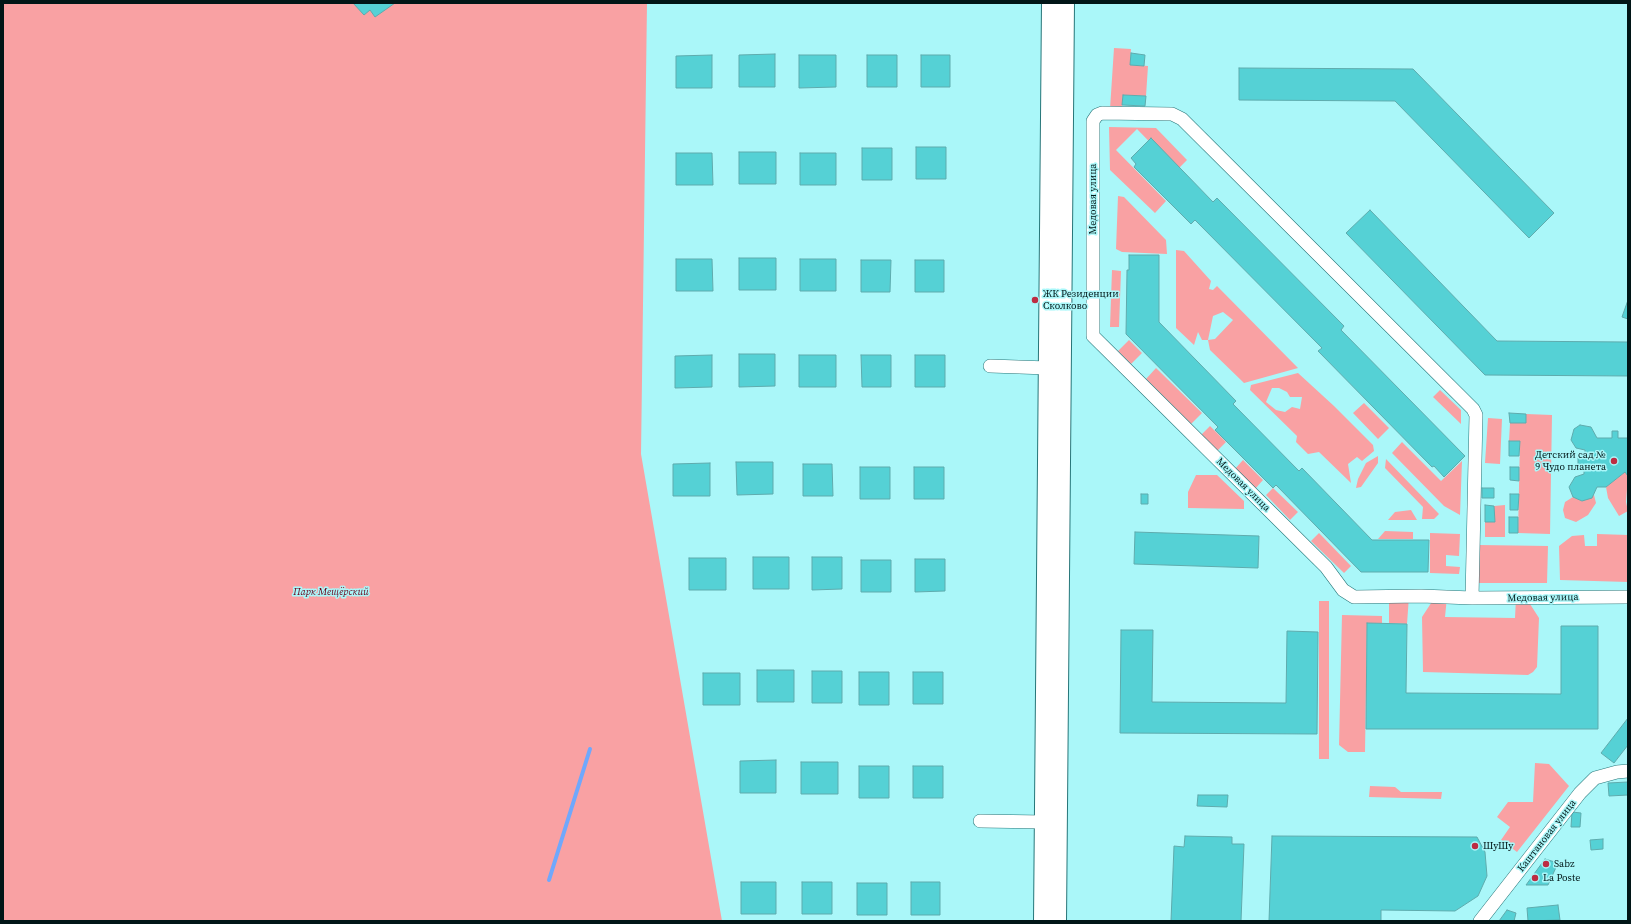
<!DOCTYPE html>
<meta charset="utf-8">
<style>
body{margin:0}
#map{position:relative;width:1631px;height:924px;overflow:hidden;background:#aaf7f9;font-family:"Source Serif 4",serif}
canvas{display:block}
.frame{position:absolute;inset:0;border:4px solid #011617;pointer-events:none}
</style>
<div id="map">
<canvas width="1631" height="924"></canvas>
<div class="frame"></div>
</div>
<script>
const context = document.querySelector('canvas').getContext('2d');
context.lineJoin = 'round';
function paint(path, color) { context.fillStyle = color; context.fill(path, 'evenodd'); }
const poly = rows => new Path2D(rows.map(r => 'M' + r).join(''));
function stroke(path, color, width, dash) { context.strokeStyle = color; context.lineWidth = width; context.lineCap = dash ? 'butt' : 'round'; context.setLineDash(dash || []); context.stroke(path); }
function label(font, color, halo, rows, align = 'center') {
  context.font = font + ' "Source Serif 4",serif'; context.lineWidth = 3; context.setLineDash([]); context.textBaseline = 'middle'; context.strokeStyle = halo; context.fillStyle = color; for (const [text, x, y, turn = 0] of rows) {
    context.save(); context.translate(x, y); context.rotate((+turn || 0) * Math.PI / 180); context.textAlign = isNaN(turn) ? turn : align; if (halo) context.strokeText(text, 0, 0); context.fillText(text, 0, 0); context.restore();
  }
}
paint(poly([
 [3,3,647,3,641,454,722,921,3,921],
 [1114,48,1131,49,1130,65,1148,66,1146,96,1123,95,1122,109,1110,109],
 [1109,127,1156,128,1187,160,1177,170,1137,129,1116,150,1166,201,1155,213,1110,170],
 [1118,196,1124,197,1166,240,1167,254,1122,252,1116,249],
 [1176,250,1184,251,1211,281,1209,289,1213,290,1217,286,1298,368,1244,383,1210,350,1208,340,1202,340,1198,332,1194,345,1176,328],
 [1223,312,1233,320,1215,339,1208,340,1213,316],
 [1112,270,1121,271,1119,327,1110,327],
 [1129,340,1142,353,1131,364,1118,351],
 [1156,368,1202,413,1191,424,1146,379],
 [1298,373,1334,406,1373,445,1374,451,1362,461,1357,457,1348,464,1351,483,1319,452,1308,454,1296,442,1297,436,1250,390,1251,385],
 [1272,388,1279,388,1287,392,1290,397,1302,397,1300,409,1292,407,1285,412,1276,410,1266,402],
 [1440,390,1461,410,1461,424,1433,397],
 [1364,403,1389,428,1378,439,1353,413],
 [1526,414,1552,415,1550,534,1518,533,1520,441,1509,441,1510,423,1526,423],
 [1488,418,1502,419,1500,464,1485,463],
 [1210,426,1226,442,1217,451,1201,435],
 [1402,442,1441,481,1462,461,1460,515,1444,506,1392,453],
 [1378,456,1378,463,1361,487,1356,488,1358,479,1366,463],
 [1386,459,1439,514,1434,519,1422,519,1423,507,1385,468],
 [1243,460,1263,480,1255,489,1235,469],
 [1625,472,1628,476,1626,502,1628,511,1619,516,1608,498,1606,487],
 [1196,475,1217,475,1244,501,1244,509,1188,508,1188,492],
 [1273,488,1298,512,1290,520,1266,495],
 [1594,495,1596,503,1588,515,1576,522,1565,518,1563,510,1565,502,1573,497,1582,501],
 [1505,505,1505,537,1485,537,1485,522,1494,522,1494,506],
 [1411,510,1417,520,1388,520,1395,512],
 [1385,531,1413,532,1413,539,1378,539],
 [1319,533,1351,566,1344,573,1311,541],
 [1430,533,1460,534,1459,556,1446,555,1446,566,1460,567,1459,574,1430,573],
 [1597,534,1628,535,1628,582,1560,580,1559,546,1572,536,1584,535,1585,546,1597,546],
 [1479,545,1548,546,1547,583,1479,583],
 [1409,596,1407,624,1389,623,1389,597],
 [1435,597,1447,597,1445,617,1515,618,1516,598,1530,604,1539,618,1537,667,1533,672,1528,675,1423,672,1422,617],
 [1319,601,1329,601,1329,759,1319,759],
 [1342,615,1382,616,1382,623,1367,624,1365,752,1348,752,1339,745],
 [1535,763,1549,764,1569,786,1517,852,1501,840,1510,827,1497,817,1508,802,1533,802],
 [1370,786,1395,787,1401,792,1442,792,1441,799,1369,797]
]), '#f9a1a3');
stroke(poly([
 [549,880,590,749]
]), '#70a8fc', 4);
const building = poly([
 [353,3,395,3,375,17,370,10,364,15,353,3],
 [1131,53,1145,55,1144,66,1130,65,1131,53],
 [775,54,775,87,739,87,739,55,775,54],
 [712,55,712,88,676,88,676,56,712,55],
 [799,55,836,55,836,87,799,88,799,55],
 [867,55,897,55,897,87,867,87,867,55],
 [921,55,950,55,950,87,921,87,921,55],
 [1239,68,1413,69,1554,213,1529,238,1395,101,1239,100,1239,68],
 [1123,95,1146,96,1145,106,1122,105,1123,95],
 [1151,138,1213,202,1217,198,1344,326,1341,330,1465,456,1444,477,1434,466,1432,467,1318,351,1322,348,1195,220,1191,224,1134,167,1136,164,1131,158,1151,138],
 [916,147,946,147,946,179,916,179,916,147],
 [862,148,892,148,892,180,862,180,862,148],
 [739,152,776,152,776,184,739,184,739,152],
 [676,153,712,153,713,185,676,185,676,153],
 [800,153,836,153,836,185,800,185,800,153],
 [1370,210,1497,341,1628,342,1628,376,1485,375,1346,233,1370,210],
 [1129,255,1159,255,1159,322,1236,401,1233,404,1299,471,1302,468,1372,540,1429,540,1428,572,1361,572,1276,485,1273,488,1215,430,1218,427,1126,334,1127,270,1129,270,1129,255],
 [739,258,776,258,776,290,739,290,739,258],
 [676,259,712,259,713,291,676,291,676,259],
 [800,259,836,259,836,291,800,291,800,259],
 [861,260,891,260,890,292,861,292,861,260],
 [915,260,944,260,944,292,915,292,915,260],
 [1628,300,1628,319,1622,317,1628,300],
 [739,354,775,354,775,386,739,387,739,354],
 [712,355,712,387,675,388,675,356,712,355],
 [799,355,836,355,836,387,799,387,799,355],
 [861,355,891,355,891,387,862,387,861,355],
 [915,355,945,355,945,387,915,387,915,355],
 [1509,413,1526,414,1526,423,1510,423,1509,413],
 [1580,425,1591,427,1597,438,1612,438,1612,431,1618,431,1618,438,1628,438,1628,476,1625,472,1606,487,1597,487,1592,498,1582,501,1573,497,1569,487,1575,477,1584,474,1584,465,1578,464,1578,458,1585,458,1585,450,1576,448,1571,440,1574,429,1580,425],
 [1509,441,1520,441,1519,456,1509,456,1509,441],
 [736,462,773,462,773,494,737,495,736,462],
 [710,463,710,496,673,496,673,464,710,463],
 [803,464,832,464,833,496,803,496,803,464],
 [860,467,890,467,890,499,860,499,860,467],
 [914,467,944,467,944,499,914,499,914,467],
 [1510,467,1519,467,1519,481,1510,480,1510,467],
 [1482,488,1494,488,1494,498,1482,498,1482,488],
 [1141,494,1148,494,1148,504,1141,504,1141,494],
 [1510,494,1519,494,1518,510,1510,510,1510,494],
 [1485,505,1494,506,1495,522,1485,522,1485,505],
 [1509,517,1518,517,1518,533,1509,533,1509,517],
 [1135,532,1259,536,1258,568,1134,564,1135,532],
 [753,557,789,557,789,589,753,589,753,557],
 [812,557,842,557,842,589,812,590,812,557],
 [689,558,726,558,726,590,689,590,689,558],
 [915,559,945,559,945,591,915,592,915,559],
 [861,560,891,560,891,592,861,592,861,560],
 [1367,623,1407,624,1406,693,1561,694,1561,626,1598,626,1598,729,1366,729,1367,623],
 [1121,630,1153,630,1152,702,1286,703,1287,631,1318,632,1317,734,1120,733,1121,630],
 [757,670,794,670,794,702,757,702,757,670],
 [812,671,842,671,842,703,812,703,812,671],
 [859,672,889,672,889,705,859,705,859,672],
 [913,672,943,672,943,704,913,704,913,672],
 [703,673,740,673,740,705,703,705,703,673],
 [1628,718,1628,745,1614,763,1601,753,1628,718],
 [776,760,776,793,740,793,740,761,776,760],
 [801,762,838,762,838,794,801,794,801,762],
 [859,766,889,766,889,798,859,798,859,766],
 [913,766,943,766,943,798,913,798,913,766],
 [1628,782,1628,795,1609,796,1608,783,1628,782],
 [1198,795,1228,795,1227,807,1197,806,1198,795],
 [1572,812,1581,813,1580,827,1571,827,1572,812],
 [1185,836,1232,837,1232,844,1244,844,1241,921,1171,921,1174,846,1184,847,1185,836],
 [1272,836,1477,837,1485,852,1487,876,1478,896,1455,911,1381,910,1381,921,1269,921,1272,836],
 [1603,839,1603,849,1591,850,1590,840,1603,839],
 [1545,859,1558,863,1548,885,1526,885,1545,859],
 [741,882,776,882,776,914,741,914,741,882],
 [802,882,832,882,832,914,802,914,802,882],
 [911,882,940,882,940,915,911,915,911,882],
 [857,883,887,883,887,915,857,915,857,883],
 [1558,905,1560,920,1528,921,1527,908,1558,905],
 [1507,910,1516,913,1514,921,1499,921,1507,910]
]);
paint(building, '#55d1d5');
stroke(building, '#5fabad', 1);
const street = poly([
 [990,366,1048,368],
 [1472,598,1476,415,1473,409,1182,119,1172,114,1102,113,1097,115,1093,121,1093,336,1326,567,1343,590,1354,597,1421,596,1472,598,1628,597],
 [980,821,1044,822],
 [1480,921,1580,793,1595,778,1617,772,1628,771]
]);
const secondary = poly([
 [1043,921,1051,3],
 [1057,921,1065,3]
]);
stroke(street, '#277679', 14);
stroke(secondary, '#277679', 20);
stroke(street, '#fff', 13);
stroke(secondary, '#fff', 18);
for (const [x, y, r, color] of [
 [1035,300,4,"#bd2c42"],
 [1614,461,4,"#bd2c42"],
 [1475,846,4,"#bd2c42"],
 [1546,864,4,"#bd2c42"],
 [1535,878,4,"#bd2c42"]
]) { const dot = new Path2D(); dot.arc(x, y, r, 0, 2 * Math.PI); context.fillStyle = color; context.fill(dot); stroke(dot, '#aaf7f9', 1.5); }
label('10px', '#011617', '#aaf7f9', [
 ["Медовая улица",1093,199,-90],
 ["Медовая улица",1243,485,45],
 ["Медовая улица",1543,598,-1],
 ["Каштановая улица",1547,836,-52]
]);
label('10px', '#011617', '#aaf7f9', [
 ["ЖК Резиденции",1043,294],
 ["Сколково",1043,306],
 ["Детский сад №",1606,455,"right"],
 ["9 Чудо планета",1606,467,"right"],
 ["ШуШу",1483,846],
 ["Sabz",1554,864],
 ["La Poste",1543,878]
], 'left');
label('italic 10px', '#680018', '#aaf7f9', [
 ["Парк Мещёрский",331,592]
]);
</script>
